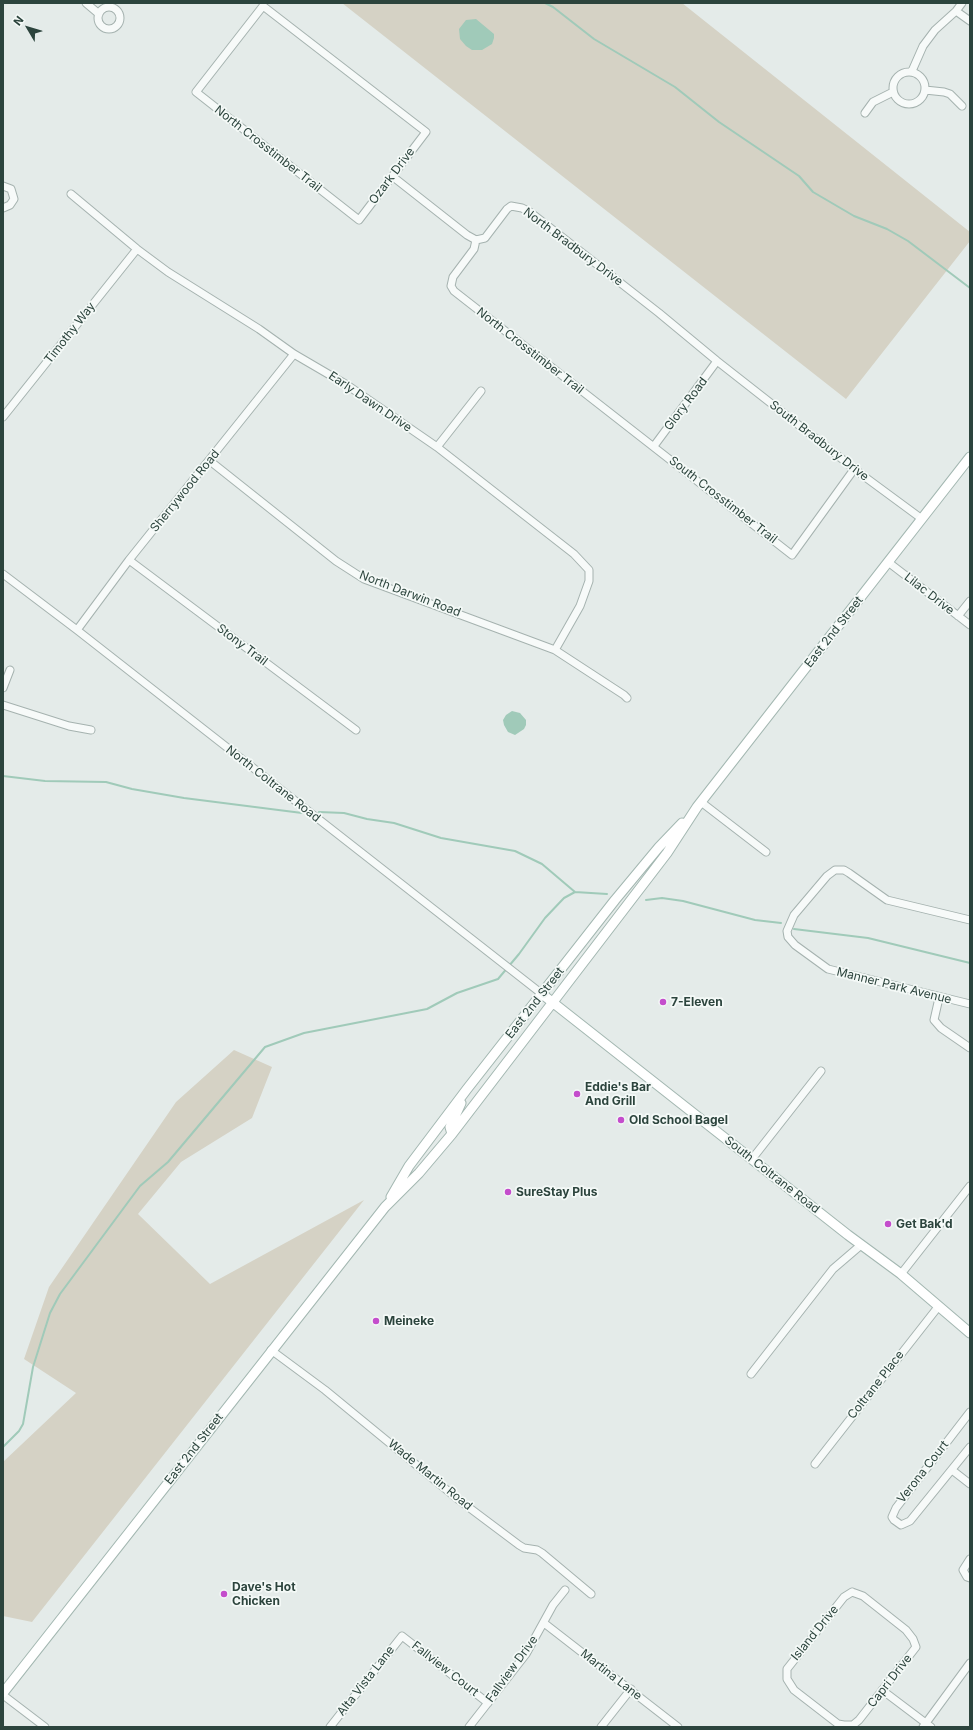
<!DOCTYPE html>
<style>
body{margin:0}
#map{position:relative;width:973px;height:1730px;overflow:hidden;background:#e4ebe9;font-family:Inter,sans-serif}
canvas{display:block}
.frame{position:absolute;inset:0;border:4px solid #2c443d;pointer-events:none}
.north{position:absolute;left:8px;top:8px;width:40px;height:40px;-webkit-text-stroke:3px #f4f9f7;paint-order:stroke;rotate:308deg;font-size:11px;font-weight:700;line-height:16px;text-align:center;color:#2c443d}
.north::after{content:'';display:block;margin:auto;width:14px;height:18px;background:#2c443d;clip-path:polygon(50% 0,100% 100%,50% 72%,0 100%)}
</style>
<div id="map">
<canvas width="973" height="1730"></canvas>
<div class="frame"></div>
<div class="north">N</div>
</div>
<script>
const context = document.querySelector('canvas').getContext('2d');
context.lineJoin = 'round';
function paint(path, color) { context.fillStyle = color; context.fill(path, 'evenodd'); }
const poly = rows => new Path2D(rows.map(r => 'M' + r).join(''));
function stroke(path, color, width, dash) { context.strokeStyle = color; context.lineWidth = width; context.lineCap = dash ? 'butt' : 'round'; context.setLineDash(dash || []); context.stroke(path); }
function label(font, color, halo, rows, align = 'center') {
  context.font = font + ' Inter,sans-serif'; context.lineWidth = 3.5; context.setLineDash([]); context.textBaseline = 'middle'; context.strokeStyle = halo; context.fillStyle = color; for (const [text, x, y, turn = 0] of rows) {
    context.save(); context.translate(x, y); context.rotate((+turn || 0) * Math.PI / 180); context.textAlign = isNaN(turn) ? turn : align; if (halo) context.strokeText(text, 0, 0); context.fillText(text, 0, 0); context.restore();
  }
}
paint(poly([
 [342,3,682,3,970,232,970,241,846,399],
 [234,1050,272,1067,252,1118,181,1162,138,1214,210,1284,364,1200,32,1622,3,1616,3,1462,76,1393,24,1359,49,1287,176,1102]
]), '#d5d2c5');
paint(poly([
 [476,19,494,34,494,38,492,44,482,50,472,50,466,46,460,39,459,29,466,20],
 [512,711,520,713,526,720,526,725,524,729,515,735,508,732,504,725,503,720,506,715]
]), '#a0cab9');
stroke(poly([
 [545,3,553,7,594,39,675,87,719,122,799,176,813,192,854,216,887,229,908,241,970,288],
 [3,776,45,781,106,782,132,789,184,798,302,813],
 [319,812,344,813,367,819,394,823,441,838,515,851,542,864,575,892],
 [646,900,662,898,683,901,755,920,781,923],
 [794,929,868,938,970,963],
 [3,1447,19,1431,23,1424,33,1367,50,1313,60,1294,140,1186,168,1162,265,1047,304,1033,427,1009,457,993,498,979,519,954,545,918,564,898,575,892,607,894]
]), '#a0cab9', 2);
const minor = poly([
 [86,3,99,14],
 [263,6,426,132,359,220,196,92,263,6],
 '98 18a11 11 0 1 1 22 0a11 11 0 1 1-22 0Z',
 [956,11,970,21],
 [912,71,923,46,935,30,956,11,962,3],
 '893 88a16 16 0 1 1 32 0a16 16 0 1 1-32 0Z',
 [925,90,944,92,950,94,962,106],
 [865,113,873,102,893,92],
 [392,176,467,235,476,240,485,238,507,209,511,206,522,208,530,212,659,313,717,361,865,477,922,519],
 [3,186,11,189,14,199,10,205,3,208],
 [71,194,137,249,168,272,259,329,294,354,347,385,437,447,574,554,589,570,589,581,580,606,555,650],
 [476,240,474,249,453,277,451,286,454,291,792,555,855,468],
 [3,417,137,249],
 [654,446,717,361],
 [437,447,481,391],
 [210,461,336,561,364,579,555,650,624,695,627,698],
 [129,560,356,730],
 [888,562,970,625],
 [3,574,77,630,542,994],
 [958,616,970,601],
 [77,630,129,560,294,354],
 [3,688,10,670],
 [3,705,69,726,91,730],
 [701,802,766,852],
 [970,920,887,900,849,873,844,870,835,870,827,876,794,915,787,931,788,937,795,945,828,969,970,1004],
 [939,998,934,1020,941,1028,970,1048],
 [752,1159,821,1071],
 [901,1274,970,1186],
 [271,1350,325,1390,459,1500,519,1545,524,1548,537,1550,542,1553,591,1594],
 [751,1374,833,1269,861,1245],
 [970,1412,896,1508,892,1517,894,1520,901,1525,910,1521,970,1447],
 [815,1464,938,1307],
 [952,1470,970,1484],
 [970,1559,963,1570,967,1577,970,1578],
 [852,1592,863,1596,906,1630,913,1639,916,1647,859,1720,853,1725,844,1725,838,1724,794,1690,787,1679,787,1669,844,1597,852,1592],
 [544,1623,678,1727],
 [882,1690,931,1727],
 [3,1695,45,1727],
 [330,1727,402,1636,488,1703],
 [469,1727,526,1654,553,1605,565,1590],
 [601,1727,631,1689],
 [923,1727,970,1663]
]);
const major = poly([
 [542,994,848,1235,901,1274,970,1333],
 [452,1134,450,1127,461,1103],
 [391,1197,409,1166,467,1089,615,900,659,847,682,823],
 [3,1693,385,1207,419,1173,452,1134,667,853,697,807,970,457]
]);
stroke(minor, '#a5b2af', 9);
stroke(major, '#a3b7b1', 11);
stroke(minor, '#f7faf9', 7);
stroke(major, '#fff', 9);
for (const [x, y, r, color] of [
 [663,1002,4,"#c44dcc"],
 [577,1094,4,"#c44dcc"],
 [621,1120,4,"#c44dcc"],
 [508,1192,4,"#c44dcc"],
 [888,1224,4,"#c44dcc"],
 [376,1321,4,"#c44dcc"],
 [224,1594,4,"#c44dcc"]
]) { const dot = new Path2D(); dot.arc(x, y, r, 0, 2 * Math.PI); context.fillStyle = color; context.fill(dot); stroke(dot, '#f4f9f7', 1.5); }
label('12px', '#2c443d', '#f4f9f7', [
 ["North Crosstimber Trail",268,149,38],
 ["Ozark Drive",392,176,-53],
 ["North Bradbury Drive",573,247,37],
 ["Timothy Way",70,333,-52],
 ["North Crosstimber Trail",530,351,38],
 ["Early Dawn Drive",370,402,34],
 ["Glory Road",686,404,-53],
 ["South Bradbury Drive",819,441,38],
 ["Sherrywood Road",185,491,-51],
 ["South Crosstimber Trail",723,500,38],
 ["North Darwin Road",410,594,21],
 ["Lilac Drive",929,594,38],
 ["East 2nd Street",834,632,-52],
 ["Stony Trail",242,645,37],
 ["North Coltrane Road",273,784,38],
 ["Manner Park Avenue",894,986,14],
 ["East 2nd Street",535,1003,-52],
 ["South Coltrane Road",772,1175,38],
 ["Coltrane Place",876,1385,-52],
 ["East 2nd Street",194,1449,-52],
 ["Verona Court",923,1472,-52],
 ["Wade Martin Road",430,1475,39],
 ["Island Drive",815,1633,-51],
 ["Fallview Court",445,1669,38],
 ["Fallview Drive",512,1669,-54],
 ["Martina Lane",611,1675,38],
 ["Alta Vista Lane",366,1681,-52],
 ["Capri Drive",890,1681,-52]
]);
label('bold 12px', '#2c443d', '#f4f9f7', [
 ["7-Eleven",671,1002],
 ["Eddie's Bar",585,1087],
 ["And Grill",585,1101],
 ["Old School Bagel",629,1120],
 ["SureStay Plus",516,1192],
 ["Get Bak'd",896,1224],
 ["Meineke",384,1321],
 ["Dave's Hot",232,1587],
 ["Chicken",232,1601]
], 'left');
</script>
